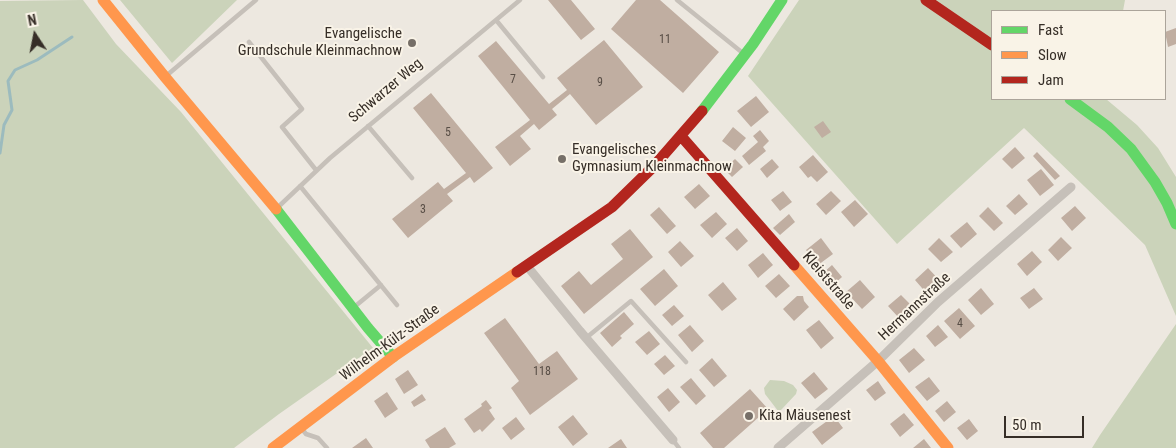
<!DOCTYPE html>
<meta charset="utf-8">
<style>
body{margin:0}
#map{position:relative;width:1176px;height:448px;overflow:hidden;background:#ede8e0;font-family:"Roboto Condensed",sans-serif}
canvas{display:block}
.legend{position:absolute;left:991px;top:10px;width:175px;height:90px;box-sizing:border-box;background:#f9f3e7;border:1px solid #aba49a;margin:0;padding:6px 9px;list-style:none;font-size:15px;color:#362e27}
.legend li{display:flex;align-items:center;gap:10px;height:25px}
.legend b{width:25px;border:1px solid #aba49a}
.north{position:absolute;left:10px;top:10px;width:50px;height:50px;-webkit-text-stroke:4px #f9f3e7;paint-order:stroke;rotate:349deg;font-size:14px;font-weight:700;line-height:20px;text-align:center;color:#362e27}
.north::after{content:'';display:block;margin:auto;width:18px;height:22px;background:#362e27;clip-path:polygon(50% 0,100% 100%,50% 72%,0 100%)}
.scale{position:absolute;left:1004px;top:416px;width:80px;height:22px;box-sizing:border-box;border:2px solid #362e27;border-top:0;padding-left:6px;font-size:15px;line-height:18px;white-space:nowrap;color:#362e27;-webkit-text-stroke:4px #f9f3e7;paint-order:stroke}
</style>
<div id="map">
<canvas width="1176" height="448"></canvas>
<ul class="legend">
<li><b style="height:6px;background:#63d668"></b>Fast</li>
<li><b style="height:6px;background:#ff974d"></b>Slow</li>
<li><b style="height:6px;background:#b3261e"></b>Jam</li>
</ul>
<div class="north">N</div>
<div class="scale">50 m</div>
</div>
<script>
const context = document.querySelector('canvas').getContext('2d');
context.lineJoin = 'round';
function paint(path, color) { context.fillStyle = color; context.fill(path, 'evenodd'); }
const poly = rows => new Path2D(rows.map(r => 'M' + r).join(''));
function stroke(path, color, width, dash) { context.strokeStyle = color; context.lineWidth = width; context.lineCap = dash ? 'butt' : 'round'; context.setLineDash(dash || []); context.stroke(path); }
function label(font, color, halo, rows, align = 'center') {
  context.font = font + ' "Roboto Condensed",sans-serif'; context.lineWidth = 4; context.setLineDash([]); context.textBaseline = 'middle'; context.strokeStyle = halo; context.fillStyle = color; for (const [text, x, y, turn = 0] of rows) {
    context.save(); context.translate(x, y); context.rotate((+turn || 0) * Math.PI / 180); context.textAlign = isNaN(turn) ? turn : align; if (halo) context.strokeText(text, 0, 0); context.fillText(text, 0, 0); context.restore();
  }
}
paint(poly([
 [83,0,116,44,181,112,373,348,279,414,234,448,0,448,0,1],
 [120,0,237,0,172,63],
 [799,0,1125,0,1123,11,992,11,992,99,1106,99,1137,125,1158,148,1176,177,1176,316,1145,245,1024,128,897,244,748,76],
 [1176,324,1176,448,1092,448,1100,435],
 [770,380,784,381,793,385,797,390,796,394,781,410,778,411,775,407,765,394,764,388]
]), '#cbd3ba');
stroke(poly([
 [0,153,4,125,12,110,8,81,15,70,37,60,72,37]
]), '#9cbbbe', 3);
paint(poly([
 [548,0,571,0,595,29,581,40],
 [636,0,660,0,719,52,683,93,611,29],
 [1176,28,1176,44,1168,47,1165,32],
 [604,40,643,87,596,125,570,94,552,109,557,115,539,130,534,124,520,136,531,149,510,166,495,147,530,120,478,56,496,41,549,104,567,90,557,78],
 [431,93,493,168,474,183,470,177,447,194,453,201,408,238,392,219,438,182,444,189,466,173,413,108],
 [756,96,769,112,751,127,737,111],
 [823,121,831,132,822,138,814,127],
 [733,127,746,138,735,151,722,141],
 [760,130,769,141,763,147,766,151,749,165,742,156,758,142,753,136],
 [1015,147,1025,158,1012,169,1002,159],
 [1037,152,1060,176,1055,180,1033,156],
 [813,155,828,172,817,182,811,176,808,178,799,167],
 [735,159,743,167,732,177,724,169],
 [772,159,779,167,767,178,760,169],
 [1041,169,1054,185,1040,196,1027,180],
 [699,184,710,196,695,209,684,197],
 [783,191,792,202,780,211,771,200],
 [831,191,841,201,826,215,816,204],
 [1019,194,1028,204,1015,215,1006,206],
 [855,200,868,214,854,227,841,212],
 [1075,206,1086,218,1072,231,1061,218],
 [659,207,676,226,667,234,650,215],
 [988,207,1003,223,994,231,979,216],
 [716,212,727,224,712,238,700,225],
 [789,214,795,222,780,235,773,228],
 [967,222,977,234,961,248,950,236],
 [737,228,748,241,737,251,725,238],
 [630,229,653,257,584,314,561,286,579,271,591,285,623,259,611,244],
 [1061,237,1072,248,1058,261,1048,250],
 [821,238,833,254,818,265,806,250],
 [939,238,953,252,941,262,928,249],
 [680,241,694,256,681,267,668,252],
 [1032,251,1042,262,1027,276,1017,264],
 [763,253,773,265,758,278,748,265],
 [832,265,842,277,833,285,823,273],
 [928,268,942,283,928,295,915,280],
 [664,269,678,286,655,306,640,289],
 [779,274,790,286,776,298,765,286],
 [860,280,875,297,862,309,846,292],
 [723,282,737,299,722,311,708,295],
 [981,288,994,304,981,315,968,300],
 [1034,288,1043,299,1029,309,1020,298],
 [901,295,912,306,899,318,888,306],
 [797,296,803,296,804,301,809,307,794,321,783,309],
 [674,305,684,316,672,326,662,315],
 [959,308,975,326,960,339,944,321],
 [624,312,634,324,620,336,622,338,612,347,600,333],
 [505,318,539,364,557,351,578,379,530,415,511,388,519,381,484,333],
 [819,320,834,338,821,349,806,330],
 [690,325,704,341,692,352,678,335],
 [938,325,948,337,935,347,926,336],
 [649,331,660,344,647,355,635,342],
 [914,348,925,360,909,373,899,360],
 [665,355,675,366,664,375,654,364],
 [712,358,727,376,714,387,699,370],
 [408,370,418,385,404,394,395,379],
 [814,372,828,389,815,399,801,383],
 [929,377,940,391,927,401,915,387],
 [691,378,706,396,696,405,680,387],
 [878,381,886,393,875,401,866,390],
 [668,388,680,402,669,412,657,397],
 [750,389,768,409,724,448,713,448,700,433],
 [387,392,398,409,385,418,374,401],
 [422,394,426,400,414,407,411,402],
 [486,400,492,408,489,410,495,419,482,432,480,429,474,433,464,419,482,406,481,404],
 [947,401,956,412,944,422,935,411],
 [904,413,914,425,900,437,890,424],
 [573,415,588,434,573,446,558,427],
 [834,416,843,428,822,445,812,432],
 [516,417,525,429,511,440,502,428],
 [969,419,978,431,967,440,957,428],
 [445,427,456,444,449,448,430,448,425,440],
 [366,438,373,448,352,448],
 [621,439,627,448,608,448],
 [924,439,931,448,913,448]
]), '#c0aea1');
stroke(poly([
 [677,0,744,54],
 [496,20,543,77],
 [249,42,302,109,282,127,316,170],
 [166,76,256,0],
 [368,126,412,178],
 [300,186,397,305],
 [276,209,330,158,520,0],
 [353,308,381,285],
 [586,338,631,301,686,362],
 [302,429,306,434,318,438,327,448],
 [673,440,679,448]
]), '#c6c0b9', 4.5);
stroke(poly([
 [527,266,580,331,673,440],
 [778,448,878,361,938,302,1071,187]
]), '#c6c0b9', 9);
stroke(poly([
 [1070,99,1108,127,1131,149,1155,182,1167,203,1176,224],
 [702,111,753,44,782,0],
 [276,209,368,328,393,357]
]), '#63d668', 11);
stroke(poly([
 [103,0,165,77,276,209],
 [794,265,878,361,948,448],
 [273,448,393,357,517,272]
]), '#ff974d', 11);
stroke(poly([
 [926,0,992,45],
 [681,136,794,265],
 [517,272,612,207,654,166,702,111]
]), '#b3261e', 11);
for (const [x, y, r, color] of [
 [412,43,5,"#766f68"],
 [562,159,5,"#766f68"],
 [749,416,5,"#766f68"]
]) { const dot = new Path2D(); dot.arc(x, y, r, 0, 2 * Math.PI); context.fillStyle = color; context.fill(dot); stroke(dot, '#f9f3e7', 2); }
label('12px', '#584e46', null, [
 ["11",665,40],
 ["7",513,80],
 ["9",600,83],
 ["5",448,133],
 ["3",423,210],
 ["4",960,324],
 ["118",542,372]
]);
label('15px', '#362e27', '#f9f3e7', [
 ["Evangelische",402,34,"right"],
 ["Grundschule Kleinmachnow",402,51,"right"],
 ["Evangelisches",572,150],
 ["Gymnasium Kleinmachnow",572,167],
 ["Kita Mäusenest",759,416]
], 'left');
label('15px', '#362e27', '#f9f3e7', [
 ["Schwarzer Weg",386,91,-40],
 ["Kleiststraße",828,281,49],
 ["Hermannstraße",915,307,-43],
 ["Wilhelm-Külz-Straße",390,343,-36]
]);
</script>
